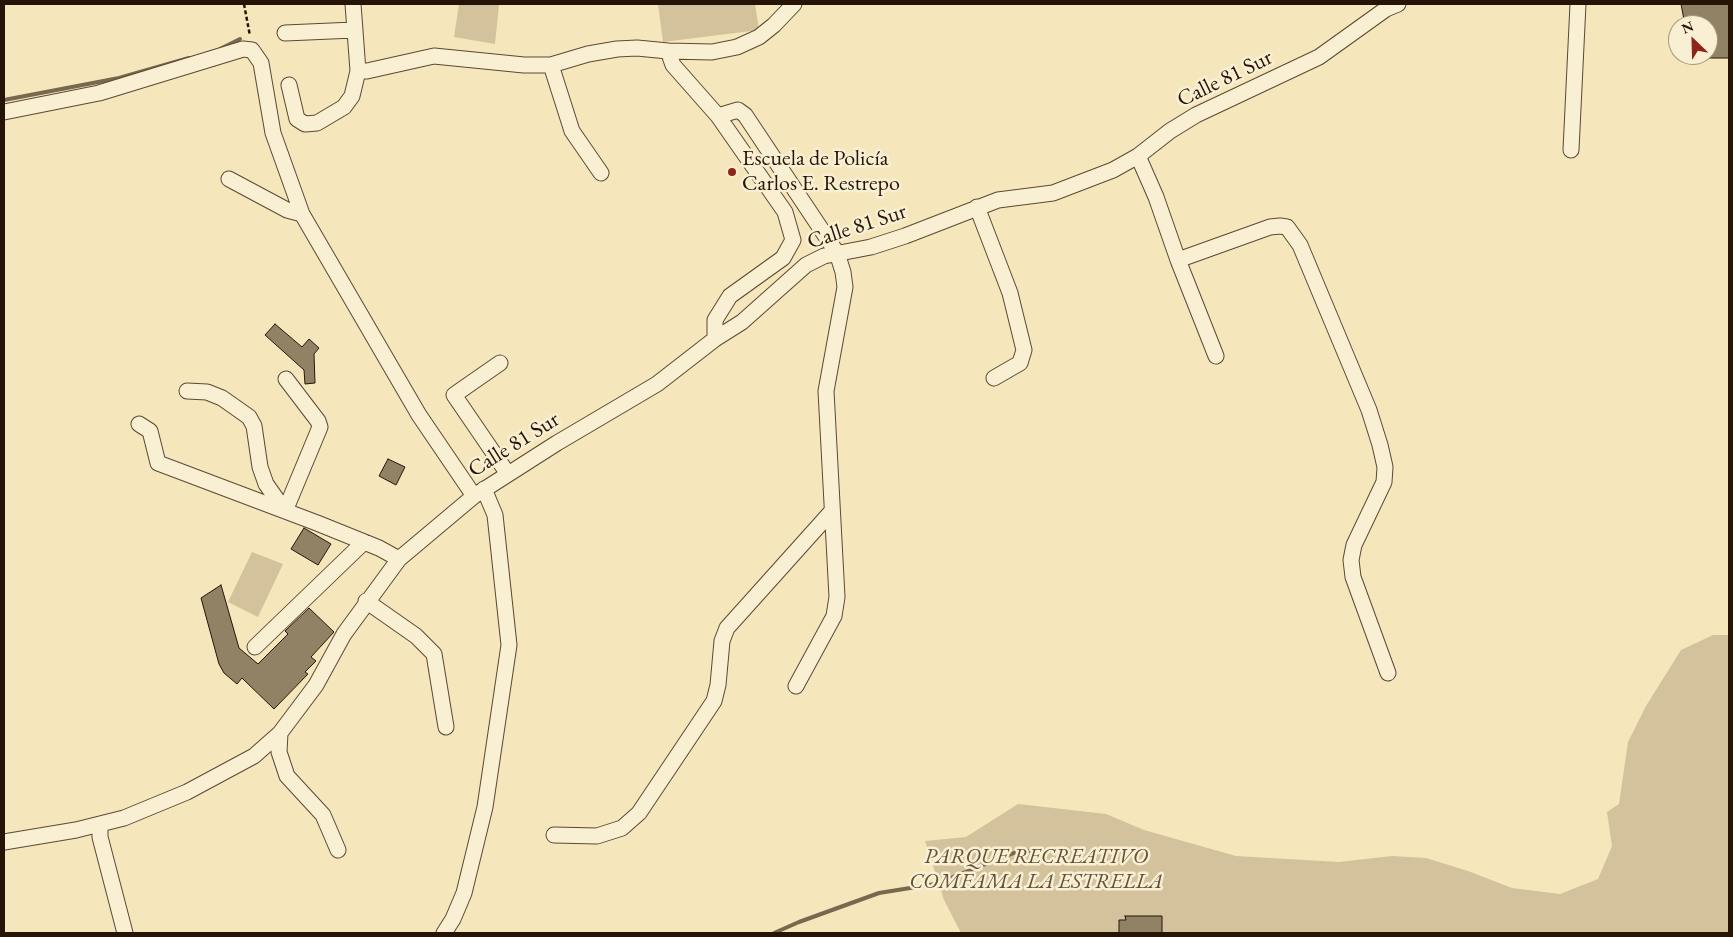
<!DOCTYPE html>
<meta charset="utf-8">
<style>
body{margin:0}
#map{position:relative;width:1733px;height:937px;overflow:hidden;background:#f6e6bb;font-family:"EB Garamond",serif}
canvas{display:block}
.frame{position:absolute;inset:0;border:5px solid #261507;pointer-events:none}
.north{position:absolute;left:1668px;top:15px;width:50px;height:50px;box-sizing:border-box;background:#f9efd3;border:1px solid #a59881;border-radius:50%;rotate:336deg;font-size:14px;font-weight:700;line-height:20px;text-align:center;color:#261507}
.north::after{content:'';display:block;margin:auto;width:18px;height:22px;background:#8f2418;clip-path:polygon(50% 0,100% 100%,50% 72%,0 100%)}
</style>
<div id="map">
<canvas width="1733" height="937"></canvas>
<div class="frame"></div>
<div class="north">N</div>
</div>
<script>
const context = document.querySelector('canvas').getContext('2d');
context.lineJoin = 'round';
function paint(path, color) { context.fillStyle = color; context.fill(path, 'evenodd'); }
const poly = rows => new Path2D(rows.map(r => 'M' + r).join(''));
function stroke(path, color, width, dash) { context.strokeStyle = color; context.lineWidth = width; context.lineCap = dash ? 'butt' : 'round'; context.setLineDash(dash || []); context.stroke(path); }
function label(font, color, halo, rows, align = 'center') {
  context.font = font + ' "EB Garamond",serif'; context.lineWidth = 5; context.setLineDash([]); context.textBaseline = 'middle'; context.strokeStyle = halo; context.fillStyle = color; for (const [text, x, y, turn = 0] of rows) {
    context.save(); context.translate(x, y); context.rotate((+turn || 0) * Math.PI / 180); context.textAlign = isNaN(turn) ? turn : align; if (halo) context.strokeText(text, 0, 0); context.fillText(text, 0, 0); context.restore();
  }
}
paint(poly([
 [459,4,499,4,495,44,454,37],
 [658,4,755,4,759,30,663,42],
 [252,552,283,564,258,617,228,602],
 [1713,635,1729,635,1729,933,961,933,944,900,925,841,966,837,1018,804,1106,814,1144,830,1236,856,1339,862,1392,856,1426,858,1468,871,1512,888,1560,894,1598,879,1612,846,1607,812,1619,804,1628,742,1646,706,1681,650]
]), '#d3c29c');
stroke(poly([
 [220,49,240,39],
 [4,100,119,78,189,58],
 [774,933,799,922,879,893,935,884,1019,851,1049,850]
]), '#78684e', 4);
const building = poly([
 [1681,4,1729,4,1729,58,1708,58,1708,25,1685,25,1681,4],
 [275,324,302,347,309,339,319,348,314,354,315,383,305,384,304,370,265,335,275,324],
 [388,459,405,467,396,485,379,476,388,459],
 [304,528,331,544,318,565,291,549,304,528],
 [221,585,239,648,258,664,288,634,285,631,309,608,334,632,311,657,316,661,305,672,308,674,274,709,242,678,237,684,224,673,219,664,201,598,221,585],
 [1125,916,1162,916,1162,933,1119,933,1119,920,1126,920,1125,916]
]);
paint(building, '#928265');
stroke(building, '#261507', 1);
const minor = poly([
 [353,4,358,71],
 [285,33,354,30],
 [668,51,673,65,718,116,785,212,793,240,783,258,730,296,715,320,715,339],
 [551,65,572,131,601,173],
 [289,85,297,119,305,124,317,123,344,107,352,96,358,71,367,71,434,56,524,65,551,65,588,54,617,49,637,48,668,51,712,52,737,47,759,37,774,25,794,4],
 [4,112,99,93,243,49,252,50,261,63,273,133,302,214,419,415,474,496],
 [718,116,738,110,745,115,837,253,843,272,845,287,826,391,837,597,834,616,796,686],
 [1571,150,1578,4],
 [1138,156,1156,197,1178,260,1270,227,1280,226,1287,227,1300,245,1369,410,1380,445,1385,467,1384,482,1354,545,1351,560,1353,577,1388,673],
 [229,179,287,210,302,214],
 [977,207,1010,293,1024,350,1020,363,994,378],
 [1178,260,1216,356],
 [500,363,454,395,508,474],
 [187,391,207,392,222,398,249,417,254,426,260,467,266,484,285,511],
 [139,424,150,431,158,463,317,523,379,548,399,559],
 [285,511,320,427,318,421,286,379],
 [366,601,416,636,434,654,446,727],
 [255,647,364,542],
 [280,733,279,752,287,776,323,815,338,850],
 [100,825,100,837,125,933],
 [554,835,597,836,622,828,639,813,714,701,718,685,722,641,727,628,832,511],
 [4,842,76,830,124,818,187,792,254,756,280,733,316,685,344,634,399,559,474,496,557,443,657,384,715,339,742,322,806,265,824,256,871,247,905,236,998,200,1053,193,1113,170,1138,156,1170,131,1196,115,1319,57,1386,9,1398,4],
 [444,933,453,919,464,893,485,807,509,645,495,515,484,489]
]);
stroke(minor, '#5a4934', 17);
stroke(poly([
 [244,4,250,36]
]), '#261507', 2.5, [4, 2.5]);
stroke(minor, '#f9efd3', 15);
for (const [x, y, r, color] of [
 [732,172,5,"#8f2418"]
]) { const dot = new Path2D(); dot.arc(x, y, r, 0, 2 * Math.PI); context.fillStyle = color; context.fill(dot); stroke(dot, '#f9efd3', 2); }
label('22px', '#261507', '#f9efd3', [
 ["Calle 81 Sur",1225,79,-26],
 ["Calle 81 Sur",857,227,-18],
 ["Calle 81 Sur",514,445,-32]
]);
label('22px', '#261507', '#f9efd3', [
 ["Escuela de Policía",742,159],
 ["Carlos E. Restrepo",742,184]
], 'left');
label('italic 22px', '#63523b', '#f9efd3', [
 ["PARQUE RECREATIVO",1036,857],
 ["COMFAMA LA ESTRELLA",1036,882]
]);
</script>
